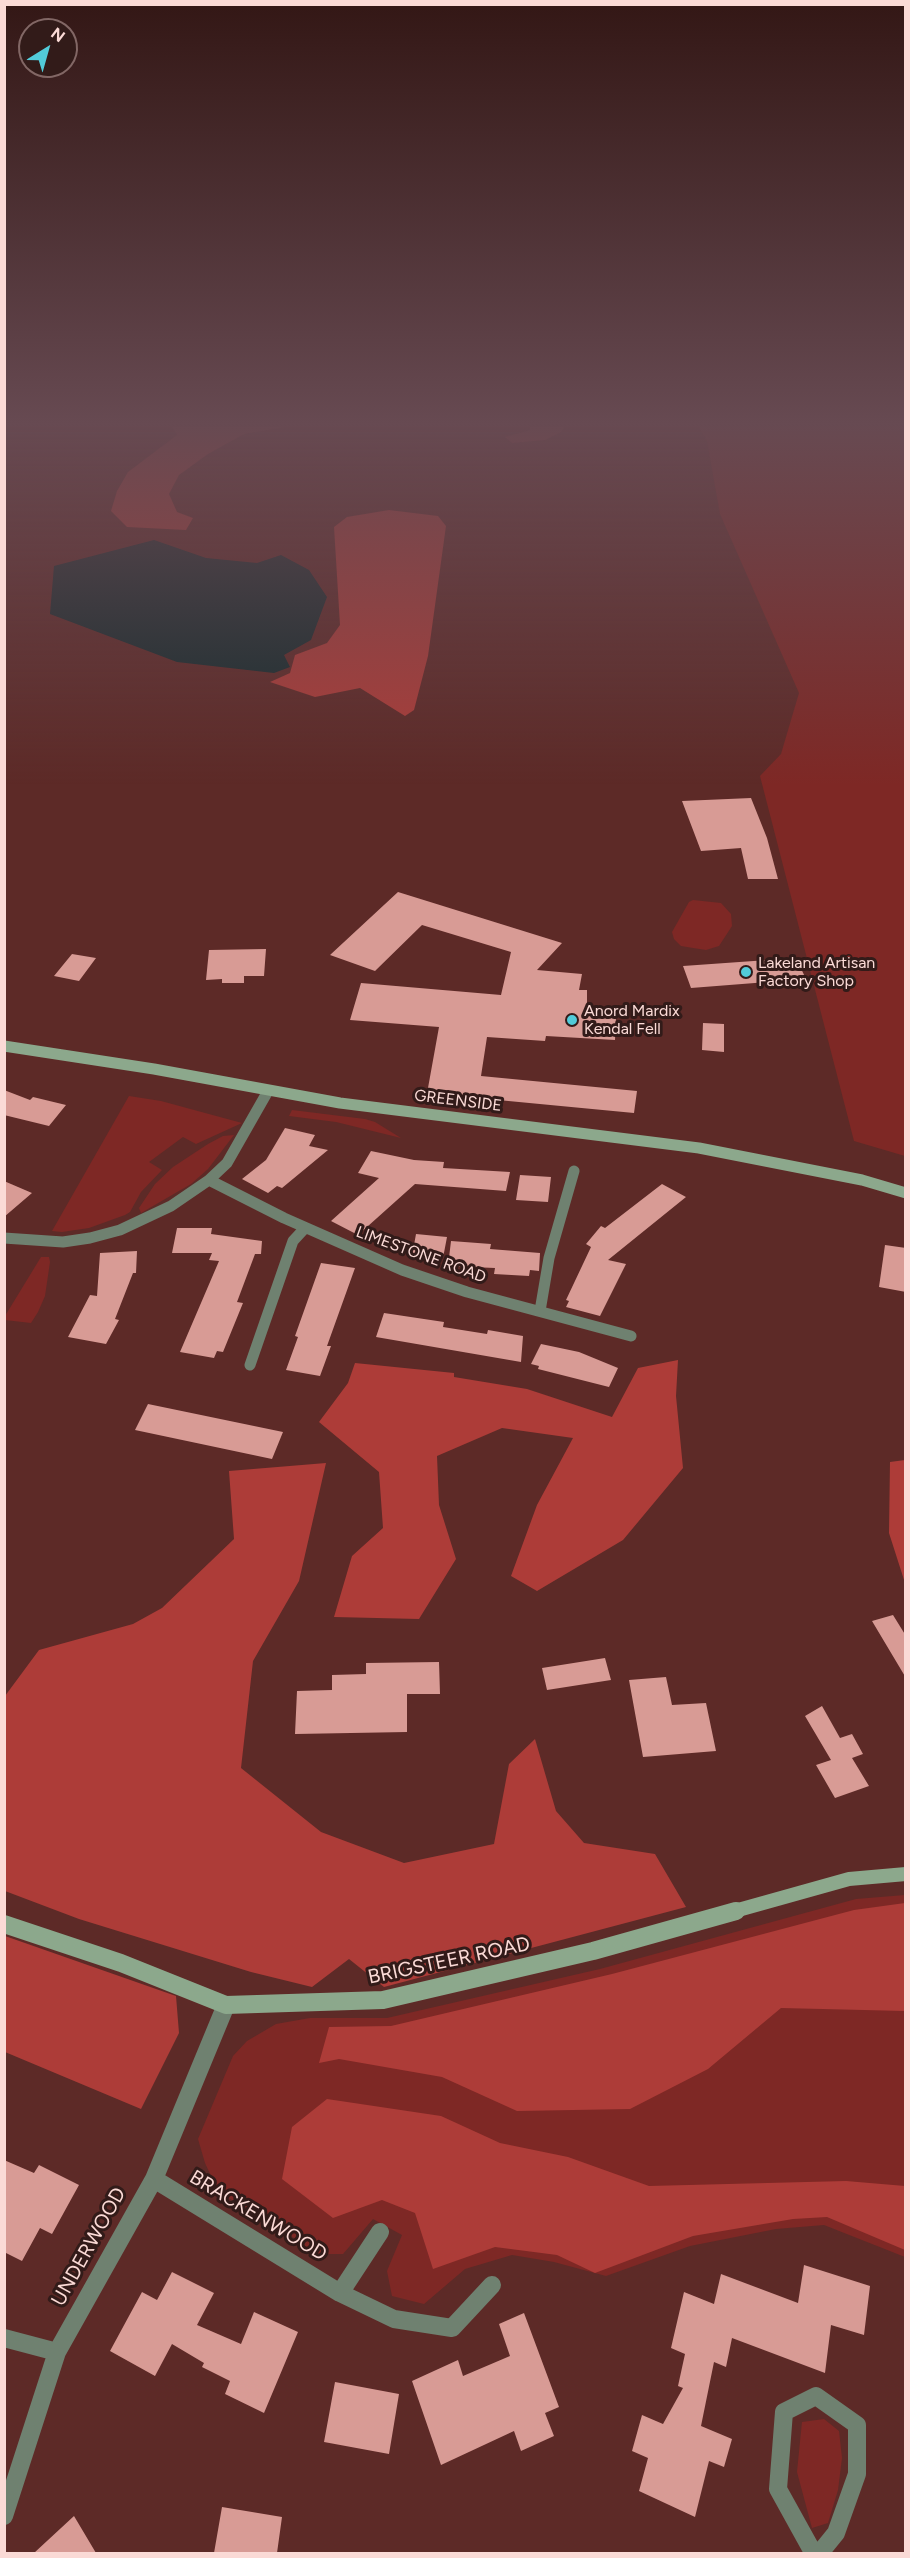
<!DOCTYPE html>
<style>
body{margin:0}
#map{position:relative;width:910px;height:2558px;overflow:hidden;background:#5d2a27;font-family:Figtree,sans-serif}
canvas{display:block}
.frame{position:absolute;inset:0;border:6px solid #fbdad6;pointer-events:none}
.north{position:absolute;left:18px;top:18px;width:60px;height:60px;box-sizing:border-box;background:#321b19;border:2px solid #826765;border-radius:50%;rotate:37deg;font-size:16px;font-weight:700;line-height:24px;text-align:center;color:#fbdad6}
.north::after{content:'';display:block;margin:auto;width:21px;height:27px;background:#52cbd9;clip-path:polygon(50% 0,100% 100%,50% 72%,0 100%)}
</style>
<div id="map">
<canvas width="910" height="2558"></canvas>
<div class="frame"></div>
<div class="north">N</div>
</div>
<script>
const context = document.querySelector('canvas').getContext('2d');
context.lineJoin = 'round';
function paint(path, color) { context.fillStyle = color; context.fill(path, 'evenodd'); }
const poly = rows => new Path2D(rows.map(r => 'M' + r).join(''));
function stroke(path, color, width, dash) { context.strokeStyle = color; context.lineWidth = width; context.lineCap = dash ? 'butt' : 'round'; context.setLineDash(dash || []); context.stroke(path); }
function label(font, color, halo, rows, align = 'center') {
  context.font = font + ' Figtree,sans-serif'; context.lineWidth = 6; context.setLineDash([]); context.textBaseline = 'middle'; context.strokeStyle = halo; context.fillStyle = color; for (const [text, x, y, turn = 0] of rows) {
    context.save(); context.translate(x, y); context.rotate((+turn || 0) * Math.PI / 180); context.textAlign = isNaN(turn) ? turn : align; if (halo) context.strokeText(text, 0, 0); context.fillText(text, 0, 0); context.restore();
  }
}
paint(poly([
 [699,427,905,427,905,1156,854,1141,760,776,781,754,799,693,720,514,707,441],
 [693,900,721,903,731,914,732,926,719,946,706,950,693,948,681,946,674,939,672,932,689,902],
 [129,1096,161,1101,242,1123,196,1144,183,1137,149,1162,162,1170,141,1192,130,1212,125,1215,89,1228,62,1232,52,1231],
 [292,1110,365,1119,375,1122,401,1138,336,1122,289,1116],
 [234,1135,208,1169,191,1184,141,1213,139,1208,155,1184,173,1167,208,1144,223,1136],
 [41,1257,49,1257,50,1262,45,1296,38,1312,31,1323,5,1320,5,1316],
 [905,1895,905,2257,824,2225,776,2229,690,2246,606,2276,554,2262,512,2255,465,2269,424,2304,392,2296,387,2271,402,2235,373,2219,343,2254,316,2254,271,2221,219,2193,205,2163,198,2139,233,2056,247,2041,276,2024,310,2018,387,2018,600,1969,856,1899],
 [824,2419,839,2431,842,2458,838,2490,828,2523,812,2528,797,2472,802,2422]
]), '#7e2825');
paint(poly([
 [172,427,285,427,244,434,208,454,179,475,169,494,177,512,193,518,186,530,127,527,111,511,117,491,128,472,177,435],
 [530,427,564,427,561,432,545,440,512,443,505,437,530,430],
 [389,510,438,516,446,526,428,656,414,710,405,716,360,688,315,697,270,682,290,673,295,655,327,643,340,625,334,527,347,517],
 [678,1360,676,1396,683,1468,623,1540,537,1591,511,1576,537,1505,573,1438,502,1428,437,1456,439,1505,456,1559,419,1619,334,1617,352,1556,383,1528,379,1472,319,1422,348,1383,355,1363,454,1373,454,1377,527,1389,612,1417,638,1368],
 [905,1460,906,1460,905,1583,889,1533,890,1462],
 [326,1463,299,1581,253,1661,241,1768,321,1832,404,1863,494,1844,509,1764,535,1739,556,1811,584,1843,655,1854,686,1907,384,1987,349,1959,312,1987,251,1972,79,1919,5,1891,5,1696,39,1650,133,1624,162,1608,234,1539,229,1471],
 [905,1903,905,2011,781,2008,708,2069,630,2109,517,2111,442,2077,339,2059,319,2063,329,2027,391,2026,612,1974,854,1910],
 [5,1936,176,1996,179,2033,141,2109,5,2052],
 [327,2099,441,2116,500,2143,568,2157,649,2186,846,2181,905,2186,905,2250,827,2217,793,2219,693,2236,595,2273,557,2255,495,2247,433,2269,415,2213,382,2200,333,2218,282,2179,292,2127]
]), '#ad3c38');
paint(poly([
 [154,540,206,558,257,563,281,555,309,570,327,597,311,640,284,655,290,667,274,673,177,662,50,614,54,566]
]), '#132b2d');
paint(poly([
 [751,798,767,838,778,879,748,879,741,848,701,851,682,801],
 [398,892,562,943,537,970,582,974,579,990,587,990,587,1015,616,1017,615,1040,546,1036,545,1041,487,1037,481,1076,637,1091,634,1113,477,1098,477,1104,426,1099,439,1027,350,1020,361,983,501,995,511,952,422,925,375,971,330,955],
 [266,949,264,976,244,976,244,983,222,983,222,979,206,980,209,950],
 [72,954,96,958,79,981,54,976],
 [796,958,806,979,691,988,683,966],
 [703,1023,724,1024,724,1052,702,1050],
 [4,1090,30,1100,33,1097,66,1105,49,1126,4,1115],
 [285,1128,315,1135,309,1146,328,1150,282,1188,277,1186,268,1193,242,1179,266,1160],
 [371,1151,414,1160,444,1162,443,1168,510,1172,506,1191,415,1184,358,1235,331,1221,379,1178,358,1173],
 [520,1175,551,1177,548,1202,516,1200],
 [4,1181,32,1193,4,1217],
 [662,1184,686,1197,608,1260,626,1264,600,1316,566,1307,569,1301,566,1300,591,1247,586,1244,601,1226,605,1228],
 [177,1228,212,1228,211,1234,262,1241,261,1254,255,1254,237,1302,243,1303,223,1352,217,1351,214,1358,180,1352,219,1261,209,1260,212,1253,172,1253],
 [416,1234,447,1237,443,1258,412,1256],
 [451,1241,491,1244,490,1249,540,1253,539,1271,530,1270,529,1276,494,1274,495,1268,448,1266],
 [885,1245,906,1248,906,1292,879,1287],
 [137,1251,136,1273,133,1273,115,1319,119,1320,106,1344,68,1337,90,1295,97,1296,100,1253],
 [321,1263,355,1268,327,1346,331,1346,320,1376,286,1370,298,1337,295,1336],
 [384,1313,444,1322,443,1327,487,1334,488,1330,523,1336,521,1362,376,1337],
 [541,1344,579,1352,618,1368,609,1387,538,1369,539,1366,531,1364],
 [148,1404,283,1432,272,1459,135,1430],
 [893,1615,906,1636,906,1678,872,1621],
 [605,1658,611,1680,547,1690,542,1668],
 [439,1662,440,1694,407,1694,407,1732,295,1734,297,1691,332,1690,332,1675,366,1674,366,1663],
 [666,1677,672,1705,706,1703,716,1751,643,1757,629,1680],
 [822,1706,840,1738,852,1734,863,1754,852,1758,869,1786,835,1798,816,1765,831,1760,805,1716],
 [4,2160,34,2173,39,2165,79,2185,52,2234,40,2228,22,2261,4,2252],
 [804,2265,870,2286,864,2335,831,2325,825,2373,732,2338,726,2367,714,2362,701,2426,732,2439,724,2467,709,2461,695,2517,639,2491,648,2458,632,2451,642,2415,663,2424,683,2388,678,2386,685,2354,671,2348,684,2292,714,2304,721,2274,798,2303],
 [172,2272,214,2293,197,2325,241,2344,254,2312,298,2332,264,2413,225,2394,230,2381,202,2367,204,2363,172,2344,155,2376,110,2351,142,2292,157,2300],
 [524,2313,559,2407,545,2413,554,2436,521,2451,514,2431,441,2465,412,2381,458,2360,463,2376,510,2356,499,2324],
 [335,2382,399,2394,389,2454,324,2442],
 [222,2507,282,2517,277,2553,214,2553],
 [74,2516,96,2553,34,2553]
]), '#d89b95');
stroke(poly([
 [209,1180,284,1218,402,1270,467,1292,631,1336],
 [4,1238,63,1242,90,1238,120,1230,171,1206,209,1180,227,1163,268,1091],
 [540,1311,549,1258,574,1171],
 [250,1365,293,1241,305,1228]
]), '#6f8170', 11);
stroke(poly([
 [154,2179,340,2293,394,2319,452,2328,492,2285],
 [340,2293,380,2232],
 [4,2338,57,2352],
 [4,2516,57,2352,154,2179,226,2005],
 [814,2554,778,2489,784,2412,816,2396,857,2425,857,2474,836,2533,819,2554]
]), '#6f8170', 18);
stroke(poly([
 [4,1046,154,1069,340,1103,699,1148,862,1180,906,1193]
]), '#8ca88c', 11);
stroke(poly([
 [731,1912,849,1879,906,1874]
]), '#8ca88c', 14);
stroke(poly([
 [4,1924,121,1963,226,2005,383,2000,593,1951,736,1911]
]), '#8ca88c', 18);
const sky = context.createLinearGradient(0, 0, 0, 785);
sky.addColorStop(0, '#331715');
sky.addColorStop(0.54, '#674a52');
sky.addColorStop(1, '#674a5200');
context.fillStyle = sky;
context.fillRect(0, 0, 910, 785);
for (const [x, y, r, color] of [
 [746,972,6,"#52cbd9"],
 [572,1020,6,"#52cbd9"]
]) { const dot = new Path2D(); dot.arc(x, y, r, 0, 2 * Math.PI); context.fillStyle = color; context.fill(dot); stroke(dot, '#321b19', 2); }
label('16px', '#fbdad6', '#321b19', [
 ["Lakeland Artisan",758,963],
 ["Factory Shop",758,981],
 ["Anord Mardix",584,1011],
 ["Kendal Fell",584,1029]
], 'left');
label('16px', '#fbdad6', '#321b19', [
 ["GREENSIDE",458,1101,7],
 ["LIMESTONE ROAD",421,1255,20]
]);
label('20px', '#fbdad6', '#321b19', [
 ["BRIGSTEER ROAD",449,1961,-12],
 ["BRACKENWOOD",258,2216,31],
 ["UNDERWOOD",89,2247,-61]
]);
</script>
